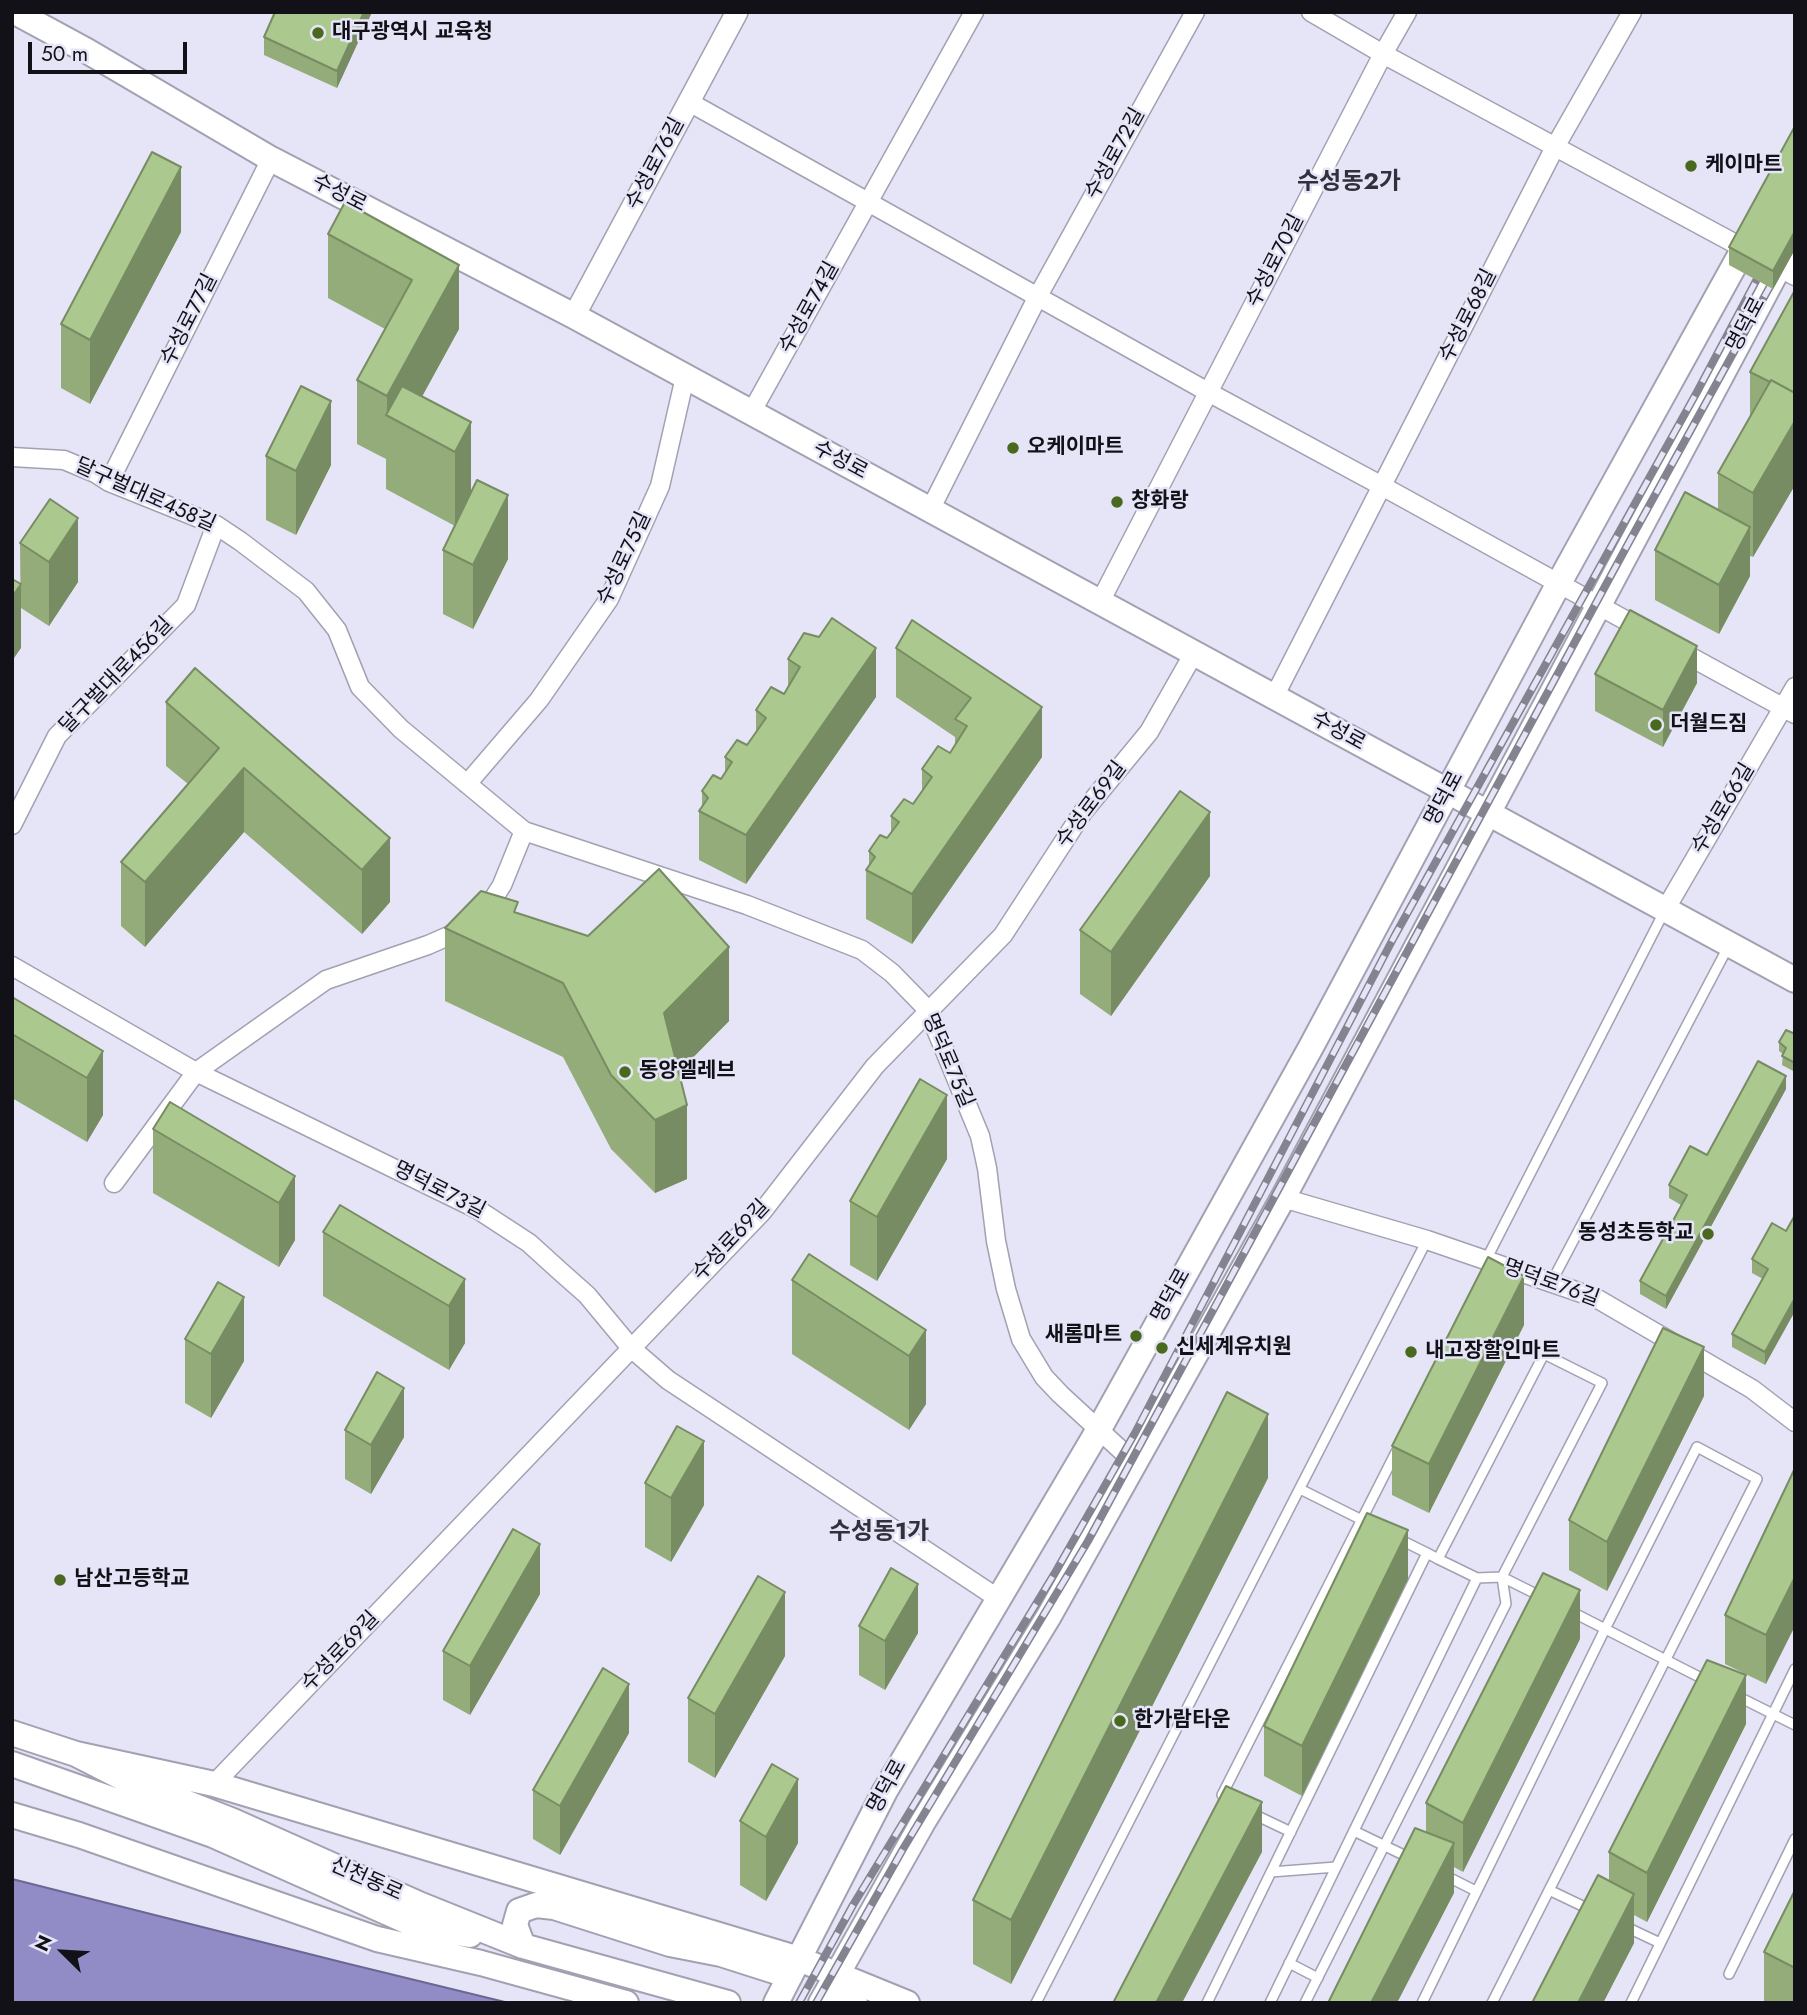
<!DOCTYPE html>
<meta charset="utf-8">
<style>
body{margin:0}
#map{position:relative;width:1807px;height:2015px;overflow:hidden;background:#e6e5f8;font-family:Jost,sans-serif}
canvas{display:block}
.frame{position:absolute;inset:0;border:14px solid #111117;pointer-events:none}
.north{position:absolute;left:28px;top:1917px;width:70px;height:70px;-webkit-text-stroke:5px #e6e5f8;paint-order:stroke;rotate:294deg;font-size:19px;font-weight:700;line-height:28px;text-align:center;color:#111117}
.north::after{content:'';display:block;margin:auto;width:24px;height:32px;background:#111117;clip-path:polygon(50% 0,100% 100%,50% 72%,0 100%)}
.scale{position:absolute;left:28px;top:42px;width:159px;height:32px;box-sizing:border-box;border:4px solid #111117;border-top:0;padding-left:9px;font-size:21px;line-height:24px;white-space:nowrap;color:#111117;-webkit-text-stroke:5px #e6e5f8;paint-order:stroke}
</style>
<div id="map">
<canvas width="1807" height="2015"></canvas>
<div class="frame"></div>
<div class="north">N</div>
<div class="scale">50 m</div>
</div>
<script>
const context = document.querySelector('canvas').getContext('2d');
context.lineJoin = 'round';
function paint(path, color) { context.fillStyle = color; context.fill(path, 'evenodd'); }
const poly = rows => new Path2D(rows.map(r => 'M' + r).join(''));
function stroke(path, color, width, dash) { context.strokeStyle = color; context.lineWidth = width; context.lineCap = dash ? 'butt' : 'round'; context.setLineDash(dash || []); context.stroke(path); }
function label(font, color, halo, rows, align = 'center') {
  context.font = font + ' Jost,"Noto Sans KR",sans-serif'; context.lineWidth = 5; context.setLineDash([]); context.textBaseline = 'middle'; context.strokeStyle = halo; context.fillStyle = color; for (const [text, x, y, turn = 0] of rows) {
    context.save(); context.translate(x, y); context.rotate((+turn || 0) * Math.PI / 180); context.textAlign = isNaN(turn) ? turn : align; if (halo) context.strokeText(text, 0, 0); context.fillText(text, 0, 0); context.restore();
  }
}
const water = poly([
 [12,1879,345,1963,509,2003,12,2003,12,1879]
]);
paint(water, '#918cc6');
stroke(water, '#6b6792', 2);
const service = poly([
 [1486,1260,1665,910],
 [1551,1283,1728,947],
 [1300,1489,1366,1522],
 [1397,1538,1427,1553,1438,1559,1477,1578,1502,1577,1602,1383,1544,1354,1438,1559],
 [1502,1577,1544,1598],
 [1572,1612,1709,1682],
 [1737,1696,1795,1725],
 [1222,1795,1396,1452],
 [1251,1813,1291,1832],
 [1354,1831,1412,1859],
 [1271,1872,1336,1867],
 [1444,1875,1476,1891],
 [1549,1890,1593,1911],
 [1624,1926,1660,1943],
 [1289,1963,1318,1978],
 [1729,1974,1795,1839],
 [1036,2003,1427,1240],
 [1207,2003,1427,1553],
 [1270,2003,1477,1578],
 [1305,2003,1506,1604,1502,1577],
 [1422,2003,1605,1629,1697,1447,1757,1479,1492,2003],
 [1631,2003,1795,1669]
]);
const minor = poly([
 [1311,12,1383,54,1795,276],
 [689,102,1208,392,1382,486,1645,631],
 [751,413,974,12],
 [12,457,64,460,95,473,109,482,216,525,240,541,306,591,337,630,360,687,401,729,524,831,747,905,862,950,892,973,928,1010,980,1136,987,1168,996,1241,1006,1289,1021,1339,1044,1377,1060,1394,1135,1463],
 [109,482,271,159],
 [930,510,1038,296,1195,12],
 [1100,602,1383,54,1407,12],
 [1678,650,1795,714],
 [1274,697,1555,147,1632,12],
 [467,784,539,700,609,599,660,486,685,377],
 [12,825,57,736,186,605,216,525],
 [1665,910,1795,687],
 [12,966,196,1072,477,1209,529,1243,561,1272,587,1295,631,1348,668,1380,999,1599],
 [114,1183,196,1072,326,980,428,945,478,923,502,885,524,831],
 [1283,1198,1427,1240,1596,1298,1752,1389,1795,1422],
 [214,1784,762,1212,875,1066,1003,935,1083,812,1149,732,1194,653]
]);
const tertiary = poly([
 [574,316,737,12]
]);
const secondary = poly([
 [15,12,87,51,271,159,574,316,1795,980],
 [12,1733,76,1754,121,1777,233,1821,421,1905,523,1946,728,2003],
 [76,1754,214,1784,799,1959,907,2003],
 [12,1764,213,1835,422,1928,470,1935],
 [12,1815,79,1835,377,1939,481,1963,626,2003],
 [523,1946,515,1925,519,1911,536,1905,554,1907,670,1944,721,1954,790,1976],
 [828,1993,855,2003],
 [776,2003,885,1791,1099,1429,1311,1047,1559,583,1749,239],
 [821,2003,923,1822,1049,1616,1283,1198,1795,237]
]);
stroke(service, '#a2a1b2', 12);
stroke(minor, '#a2a1b2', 21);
stroke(tertiary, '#a2a1b2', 24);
stroke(secondary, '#a2a1b2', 28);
stroke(service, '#fff', 9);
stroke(minor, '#fff', 18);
stroke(tertiary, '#fff', 21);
stroke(secondary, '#fff', 24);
const rail = poly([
 [799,2003,853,1905,1056,1571,1135,1433,1394,937,1697,392,1765,264],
 [816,2003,903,1849,1088,1541,1628,544,1795,241]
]);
stroke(rail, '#848491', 8);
stroke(rail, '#e6e5f8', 5, [16]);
paint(poly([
 [372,12,337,88,264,55,264,37],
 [1795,126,1795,249,1773,289,1729,265,1729,247],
 [345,202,459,329,422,396,471,422,471,494,508,559,473,629,443,614,443,550,455,526,386,489,386,459,357,444,357,380,385,329,328,298,328,234],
 [181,232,90,404,61,388,61,324],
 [1795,290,1795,485,1753,557,1750,556,1750,576,1719,634,1655,600,1655,550,1718,509,1718,473,1750,416,1750,372],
 [266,456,331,465,296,535,266,520],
 [50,499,78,582,49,626,21,608,21,648,20,543],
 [912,620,1042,757,912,944,866,919,866,870,869,865,869,851,887,838,891,832,891,816,913,804,922,791,922,769,950,753,955,746,955,737,896,697,896,648],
 [788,659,876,697,746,884,699,860,699,811,702,806,702,791,721,779,725,773,725,757,747,745,756,732,756,710,784,694,788,686],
 [195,668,390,902,362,934,244,832,145,947,121,926,121,862,188,784,166,766,166,702],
 [1595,674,1697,683,1663,747,1595,711],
 [1210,876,1111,1016,1080,994,1080,930],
 [518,913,729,1021,678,1072,687,1179,655,1193,611,1149,563,1057,445,1001,445,928],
 [12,997,103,1051,103,1115,87,1142,12,1098],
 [1795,1034,1795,1072,1782,1065,1783,1054,1779,1051,1779,1042],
 [1786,1089,1666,1309,1640,1294,1640,1281,1681,1205,1669,1198,1669,1185,1707,1155],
 [153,1129,295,1176,295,1240,279,1267,153,1193],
 [947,1159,877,1281,850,1265,850,1201],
 [1795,1215,1795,1311,1765,1365,1732,1347,1732,1334,1763,1279,1752,1273,1752,1259,1786,1231],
 [323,1232,465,1279,465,1343,449,1370,323,1296],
 [792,1280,926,1330,926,1404,909,1430,792,1354],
 [1524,1325,1429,1513,1392,1495,1392,1446],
 [185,1339,244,1361,211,1418,185,1403],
 [1704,1396,1607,1591,1569,1570,1569,1520],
 [345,1430,404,1437,371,1494,345,1479],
 [1795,1468,1766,1684,1725,1664,1725,1615],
 [1268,1478,1011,1984,973,1964,973,1900],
 [645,1483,704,1505,671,1562,645,1547],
 [1408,1579,1302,1796,1264,1776,1264,1726],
 [540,1594,470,1715,443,1700,443,1651],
 [859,1626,918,1633,885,1690,859,1675],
 [1580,1639,1463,1872,1454,1867,1454,1893,1426,1832,1426,1803],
 [785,1656,715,1778,688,1762,688,1698],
 [1746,1724,1647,1922,1634,1915,1634,1943,1603,2003,1532,2003,1609,1881,1609,1852],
 [629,1733,560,1855,533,1839,533,1790],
 [740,1821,798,1843,766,1901,740,1885],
 [1795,1890,1795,2003,1766,2003,1764,2002,1764,1952]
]), '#93ac7a');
paint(poly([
 [364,12,372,12,337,88,337,71],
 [181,167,181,232,90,404,90,340],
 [1795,231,1795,249,1773,289,1773,271],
 [459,265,459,329,406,426,387,416,387,396],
 [331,401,331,465,296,535,296,471],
 [1795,421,1795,485,1753,557,1753,493],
 [471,422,471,496,455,526,455,452],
 [508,495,508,559,473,629,473,565],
 [78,518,78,582,49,626,49,562],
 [1750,527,1750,576,1719,634,1719,585],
 [21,584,21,648,12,661,12,597],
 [1697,646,1697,683,1663,747,1663,710],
 [876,648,876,697,746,884,746,835],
 [1042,707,1042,757,912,944,912,894],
 [244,768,244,832,145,947,145,882],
 [1210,812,1210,876,1111,1016,1111,952],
 [390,838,390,902,362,934,362,870],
 [729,947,729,1021,664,1087,664,1013],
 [103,1051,103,1115,87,1142,87,1078],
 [1786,1076,1786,1089,1666,1309,1666,1296],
 [947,1095,947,1159,877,1281,877,1217],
 [687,1105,687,1179,655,1193,655,1120],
 [295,1176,295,1240,279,1267,279,1203],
 [1524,1276,1524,1325,1429,1513,1429,1464],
 [465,1279,465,1343,449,1370,449,1306],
 [244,1297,244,1361,211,1418,211,1354],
 [1795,1298,1795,1311,1765,1365,1765,1352],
 [926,1330,926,1404,909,1430,909,1356],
 [1704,1347,1704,1396,1607,1591,1607,1542],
 [404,1388,404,1437,371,1494,371,1445],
 [1268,1414,1268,1478,1011,1984,1011,1920],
 [704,1441,704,1505,671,1562,671,1498],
 [1408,1530,1408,1579,1302,1796,1302,1746],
 [540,1544,540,1594,470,1715,470,1666],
 [1795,1577,1795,1626,1766,1684,1766,1635],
 [918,1584,918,1633,885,1690,885,1641],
 [1580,1590,1580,1639,1463,1872,1463,1823],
 [785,1592,785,1656,715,1778,715,1714],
 [1746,1675,1746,1724,1647,1922,1647,1873],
 [629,1684,629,1733,560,1855,560,1806],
 [798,1779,798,1843,766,1901,766,1837],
 [1262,1802,1262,1852,1182,2003,1156,2003],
 [1454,1843,1454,1893,1397,2003,1371,2003],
 [1634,1894,1634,1943,1603,2003,1578,2003]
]), '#788c63');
const building = poly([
 [275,12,364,12,337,71,264,37,275,12],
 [1795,126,1795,231,1773,271,1729,247,1795,126],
 [152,152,181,167,90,340,61,324,152,152],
 [345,202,459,265,387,396,357,380,412,280,328,234,345,202],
 [1795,290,1795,393,1771,380,1770,382,1750,372,1795,290],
 [1771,380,1795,393,1795,421,1753,493,1718,473,1771,380],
 [301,386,331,401,296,471,266,456,301,386],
 [402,386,471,422,455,452,386,415,402,386],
 [477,480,508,495,473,565,443,550,477,480],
 [1685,492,1750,527,1719,585,1655,550,1685,492],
 [50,499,78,518,49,562,20,543,50,499],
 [12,579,21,584,12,597,12,579],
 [1630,610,1697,646,1663,710,1595,674,1630,610],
 [832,618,876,648,746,835,699,811,708,798,702,791,713,775,721,779,732,762,725,757,737,740,747,745,766,718,756,710,771,687,784,694,800,667,788,659,804,633,819,637,832,618],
 [912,620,1042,707,912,894,866,870,875,857,869,851,880,835,887,838,899,822,891,816,904,799,913,804,932,777,922,769,938,746,950,753,967,726,955,719,971,698,896,648,912,620],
 [195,668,390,838,362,870,244,768,145,882,121,862,219,748,166,702,195,668],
 [1180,791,1210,812,1111,952,1080,930,1180,791],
 [659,869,729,947,664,1013,687,1105,655,1120,611,1075,563,983,445,928,481,891,518,902,514,912,588,936,659,869],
 [12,997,103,1051,87,1078,12,1034,12,997],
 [1786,1030,1795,1034,1795,1063,1782,1056,1786,1048,1779,1042,1786,1030],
 [1758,1061,1786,1076,1666,1296,1640,1281,1687,1195,1669,1185,1690,1146,1707,1155,1758,1061],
 [920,1079,947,1095,877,1217,850,1201,920,1079],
 [170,1102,295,1176,279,1203,153,1129,170,1102],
 [340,1205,465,1279,449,1306,323,1232,340,1205],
 [1795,1215,1795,1298,1765,1352,1732,1334,1768,1269,1752,1259,1772,1223,1786,1231,1795,1215],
 [809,1254,926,1330,909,1356,792,1280,809,1254],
 [1488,1257,1524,1276,1429,1464,1392,1446,1488,1257],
 [218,1282,244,1297,211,1354,185,1339,218,1282],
 [1663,1328,1704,1347,1607,1542,1569,1520,1663,1328],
 [377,1372,404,1388,371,1445,345,1430,377,1372],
 [1227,1392,1268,1414,1011,1920,973,1900,1227,1392],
 [677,1426,704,1441,671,1498,645,1483,677,1426],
 [1795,1468,1795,1577,1766,1635,1725,1615,1795,1468],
 [1367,1513,1408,1530,1302,1746,1264,1726,1367,1513],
 [513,1529,540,1544,470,1666,443,1651,513,1529],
 [891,1568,918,1584,885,1641,859,1626,891,1568],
 [1543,1573,1580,1590,1463,1823,1426,1803,1543,1573],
 [758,1576,785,1592,715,1714,688,1698,758,1576],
 [1707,1660,1746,1675,1647,1873,1609,1852,1707,1660],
 [603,1668,629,1684,560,1806,533,1790,603,1668],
 [772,1764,798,1779,766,1837,740,1821,772,1764],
 [1226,1786,1262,1802,1156,2003,1113,2003,1226,1786],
 [1415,1828,1454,1843,1371,2003,1328,2003,1415,1828],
 [1598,1875,1634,1894,1578,2003,1532,2003,1598,1875],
 [1795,1890,1795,1968,1764,1952,1795,1890]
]);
paint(building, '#abc88e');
stroke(building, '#788c63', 2);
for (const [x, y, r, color] of [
 [318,33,7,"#49691f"],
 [1691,166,7,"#49691f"],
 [1013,448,7,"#49691f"],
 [1117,502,7,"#49691f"],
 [1656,725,7,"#49691f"],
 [625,1072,7,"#49691f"],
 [1708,1234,7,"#49691f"],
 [1136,1336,7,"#49691f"],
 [1162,1348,7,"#49691f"],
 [1411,1352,7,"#49691f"],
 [60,1580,7,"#49691f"],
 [1120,1721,7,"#49691f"]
]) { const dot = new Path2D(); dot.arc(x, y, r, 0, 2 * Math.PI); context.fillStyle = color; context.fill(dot); stroke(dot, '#e6e5f8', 2.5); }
label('bold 21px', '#111117', '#e6e5f8', [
 ["대구광역시 교육청",332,33],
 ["케이마트",1705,166],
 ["오케이마트",1027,448],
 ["창화랑",1131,502],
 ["더월드짐",1670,725],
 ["동양엘레브",639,1072],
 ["동성초등학교",1694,1234,"right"],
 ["새롬마트",1122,1336,"right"],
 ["신세계유치원",1176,1348],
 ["내고장할인마트",1425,1352],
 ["남산고등학교",74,1580],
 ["한가람타운",1134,1721]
], 'left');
label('21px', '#111117', '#e6e5f8', [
 ["수성로72길",1116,154,-61],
 ["수성로76길",656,164,-62],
 ["수성로",339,194,27],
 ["수성로70길",1276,261,-63],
 ["수성로74길",810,308,-61],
 ["수성로68길",1469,316,-63],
 ["수성로77길",190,320,-63],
 ["명덕로",1747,325,-62],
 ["수성로",840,461,28],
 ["달구벌대로458길",145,496,24],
 ["수성로75길",625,559,-65],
 ["달구벌대로456길",117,676,-46],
 ["수성로",1338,732,29],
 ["명덕로",1445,799,-62],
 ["수성로69길",1092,805,-53],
 ["수성로66길",1724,809,-59],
 ["명덕로75길",947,1061,67],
 ["명덕로73길",439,1191,27],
 ["수성로69길",732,1241,-47],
 ["명덕로76길",1551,1284,20],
 ["명덕로",1172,1296,-61],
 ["수성로69길",341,1652,-46],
 ["명덕로",888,1787,-61],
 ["신천동로",366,1880,24]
]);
label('bold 24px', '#31313e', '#e6e5f8', [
 ["수성동2가",1349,183],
 ["수성동1가",879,1533]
]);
</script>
